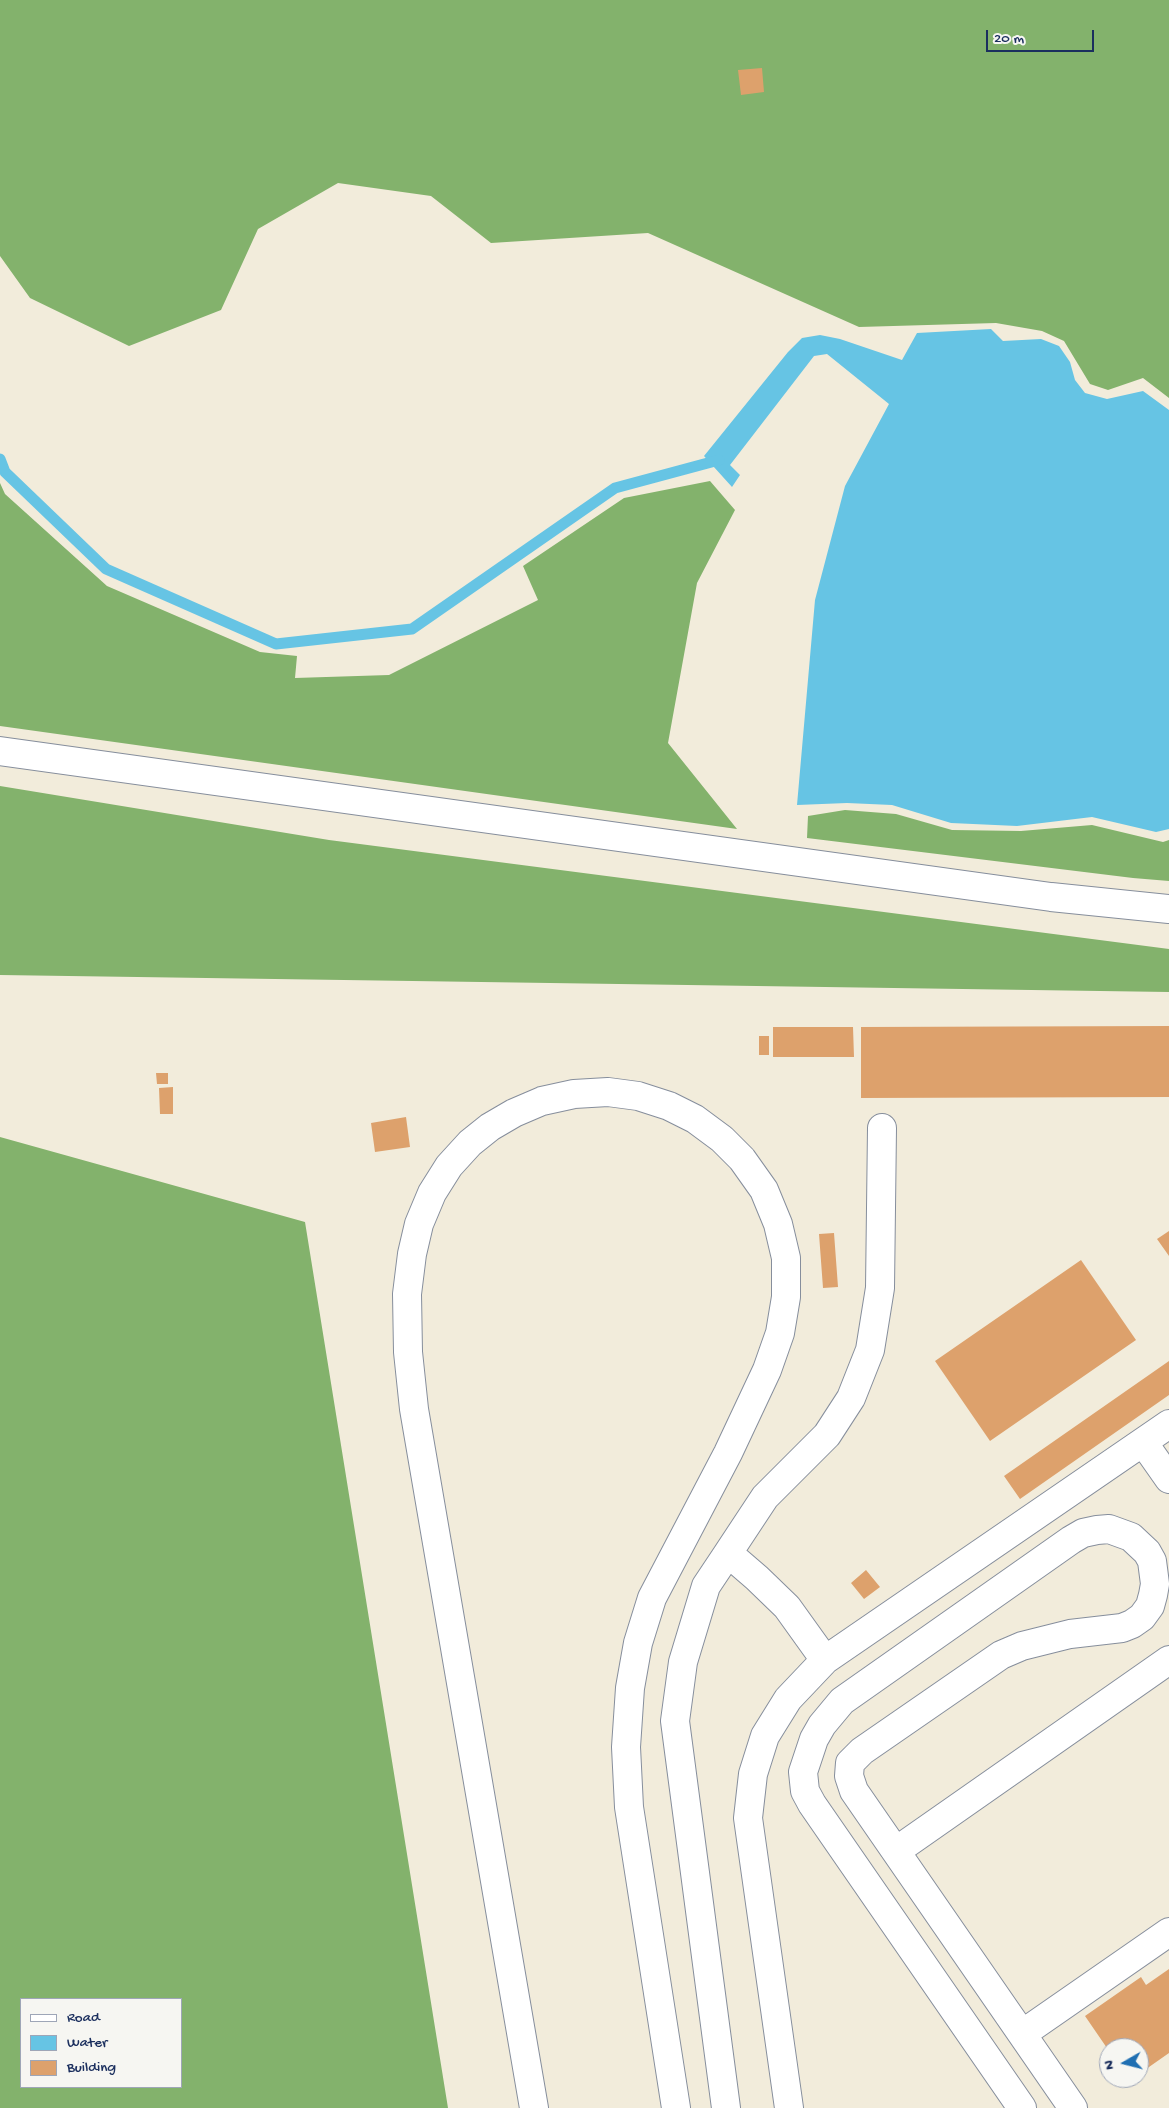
<!DOCTYPE html>
<style>
body{margin:0}
#map{position:relative;width:1169px;height:2108px;overflow:hidden;background:#f2ecdb;font-family:"Gochi Hand",sans-serif}
canvas{display:block}
.legend{position:absolute;left:20px;top:1998px;width:162px;height:90px;box-sizing:border-box;background:#f6f6f2;border:1px solid #9ea6b7;margin:0;padding:6px 9px;list-style:none;font-size:15px;color:#1b2f5e}
.legend li{display:flex;align-items:center;gap:10px;height:25px}
.legend b{width:25px;border:1px solid #9ea6b7}
.north{position:absolute;left:1099px;top:2038px;width:50px;height:50px;box-sizing:border-box;background:#f6f6f2;border:1px solid #9ea6b7;border-radius:50%;rotate:262deg;font-size:14px;font-weight:700;line-height:20px;text-align:center;color:#1b2f5e}
.north::after{content:'';display:block;margin:auto;width:18px;height:22px;background:#1f6fb2;clip-path:polygon(50% 0,100% 100%,50% 72%,0 100%)}
.scale{position:absolute;left:986px;top:30px;width:108px;height:22px;box-sizing:border-box;border:2px solid #1b2f5e;border-top:0;padding-left:6px;font-size:15px;line-height:18px;white-space:nowrap;color:#1b2f5e;-webkit-text-stroke:4px #f6f6f2;paint-order:stroke}
</style>
<div id="map">
<canvas width="1169" height="2108"></canvas>
<ul class="legend">
<li><b style="height:6px;background:#fff"></b>Road</li>
<li><b style="height:14px;background:#66c4e4"></b>Water</li>
<li><b style="height:14px;background:#dda16c"></b>Building</li>
</ul>
<div class="north">N</div>
<div class="scale">20 m</div>
</div>
<script>
const context = document.querySelector('canvas').getContext('2d');
context.lineJoin = 'round';
function paint(path, color) { context.fillStyle = color; context.fill(path, 'evenodd'); }
const poly = rows => new Path2D(rows.map(r => 'M' + r).join(''));
function stroke(path, color, width, dash) { context.strokeStyle = color; context.lineWidth = width; context.lineCap = dash ? 'butt' : 'round'; context.setLineDash(dash || []); context.stroke(path); }
paint(poly([
 [0,0,1169,0,1169,398,1143,378,1108,390,1090,384,1064,341,1042,331,996,323,859,327,648,233,491,243,431,196,338,183,258,229,221,310,129,346,30,298,0,256],
 [710,481,735,510,697,583,668,743,737,829,0,726,0,483,5,494,107,586,260,652,297,656,295,678,389,675,538,600,523,566,624,498],
 [0,786,329,840,1169,949,1169,992,0,975],
 [845,810,896,814,952,830,1021,831,1092,825,1163,842,1169,840,1169,881,1133,878,807,838,808,816],
 [0,1137,305,1222,448,2108,0,2108],
 [21,1999,181,1999,181,2087,21,2087]
]), '#83b26c');
paint(poly([
 [991,329,1003,341,1041,339,1059,346,1070,362,1075,380,1085,393,1107,399,1143,391,1169,410,1169,829,1156,832,1092,817,1017,826,951,823,892,805,847,803,797,805,815,600,845,486,889,404,827,354,814,356,730,465,740,475,732,487,704,456,788,352,802,338,820,335,840,339,902,360,917,333]
]), '#66c4e4');
stroke(poly([
 [0,459,5,472,106,569,276,644,412,629,615,488,719,460]
]), '#66c4e4', 11);
paint(poly([
 [762,68,764,92,741,95,738,70],
 [1169,1026,1169,1097,861,1098,861,1027],
 [773,1027,853,1027,854,1057,773,1057],
 [759,1036,769,1036,769,1055,759,1055],
 [156,1073,168,1073,168,1084,157,1084],
 [173,1087,173,1114,160,1114,159,1088],
 [406,1117,410,1147,375,1152,371,1123],
 [1169,1231,1169,1256,1157,1239],
 [834,1233,838,1287,823,1288,819,1234],
 [1081,1260,1136,1340,990,1441,935,1361],
 [1169,1361,1169,1395,1020,1499,1004,1476],
 [866,1570,880,1587,864,1599,851,1583],
 [1169,1969,1169,2053,1139,2074,1139,2048,1109,2048,1109,2051,1085,2016,1141,1977,1146,1985]
]), '#dda16c');
const minor = poly([
 [0,751,1051,897,1169,909],
 [1143,1442,1169,1479],
 [728,1553,765,1497,827,1435,851,1398,870,1350,880,1288,882,1128],
 [896,1851,1169,1660],
 [1022,2034,1169,1932],
 [534,2108,414,1409,408,1352,407,1294,412,1254,419,1224,432,1193,449,1166,470,1143,490,1127,514,1113,542,1101,574,1094,608,1092,638,1096,669,1106,695,1119,722,1139,742,1159,764,1190,778,1224,786,1258,786,1297,780,1333,767,1370,728,1453,652,1598,638,1643,630,1688,626,1747,629,1807,676,2108],
 [726,2108,675,1721,683,1662,706,1586,728,1553,757,1578,787,1607,825,1660,1169,1424],
 [789,2108,748,1818,753,1774,765,1736,788,1699,825,1660],
 [1022,2108,812,1804,805,1791,803,1772,814,1739,822,1725,842,1701,1071,1540,1083,1533,1097,1530,1109,1529,1131,1537,1147,1552,1152,1561,1155,1584,1153,1595,1150,1606,1142,1617,1132,1624,1122,1628,1070,1634,1022,1646,1001,1655,862,1751,850,1763,849,1776,854,1791,1073,2108]
]);
stroke(minor, '#868e9c', 30);
stroke(minor, '#fff', 28);
</script>
